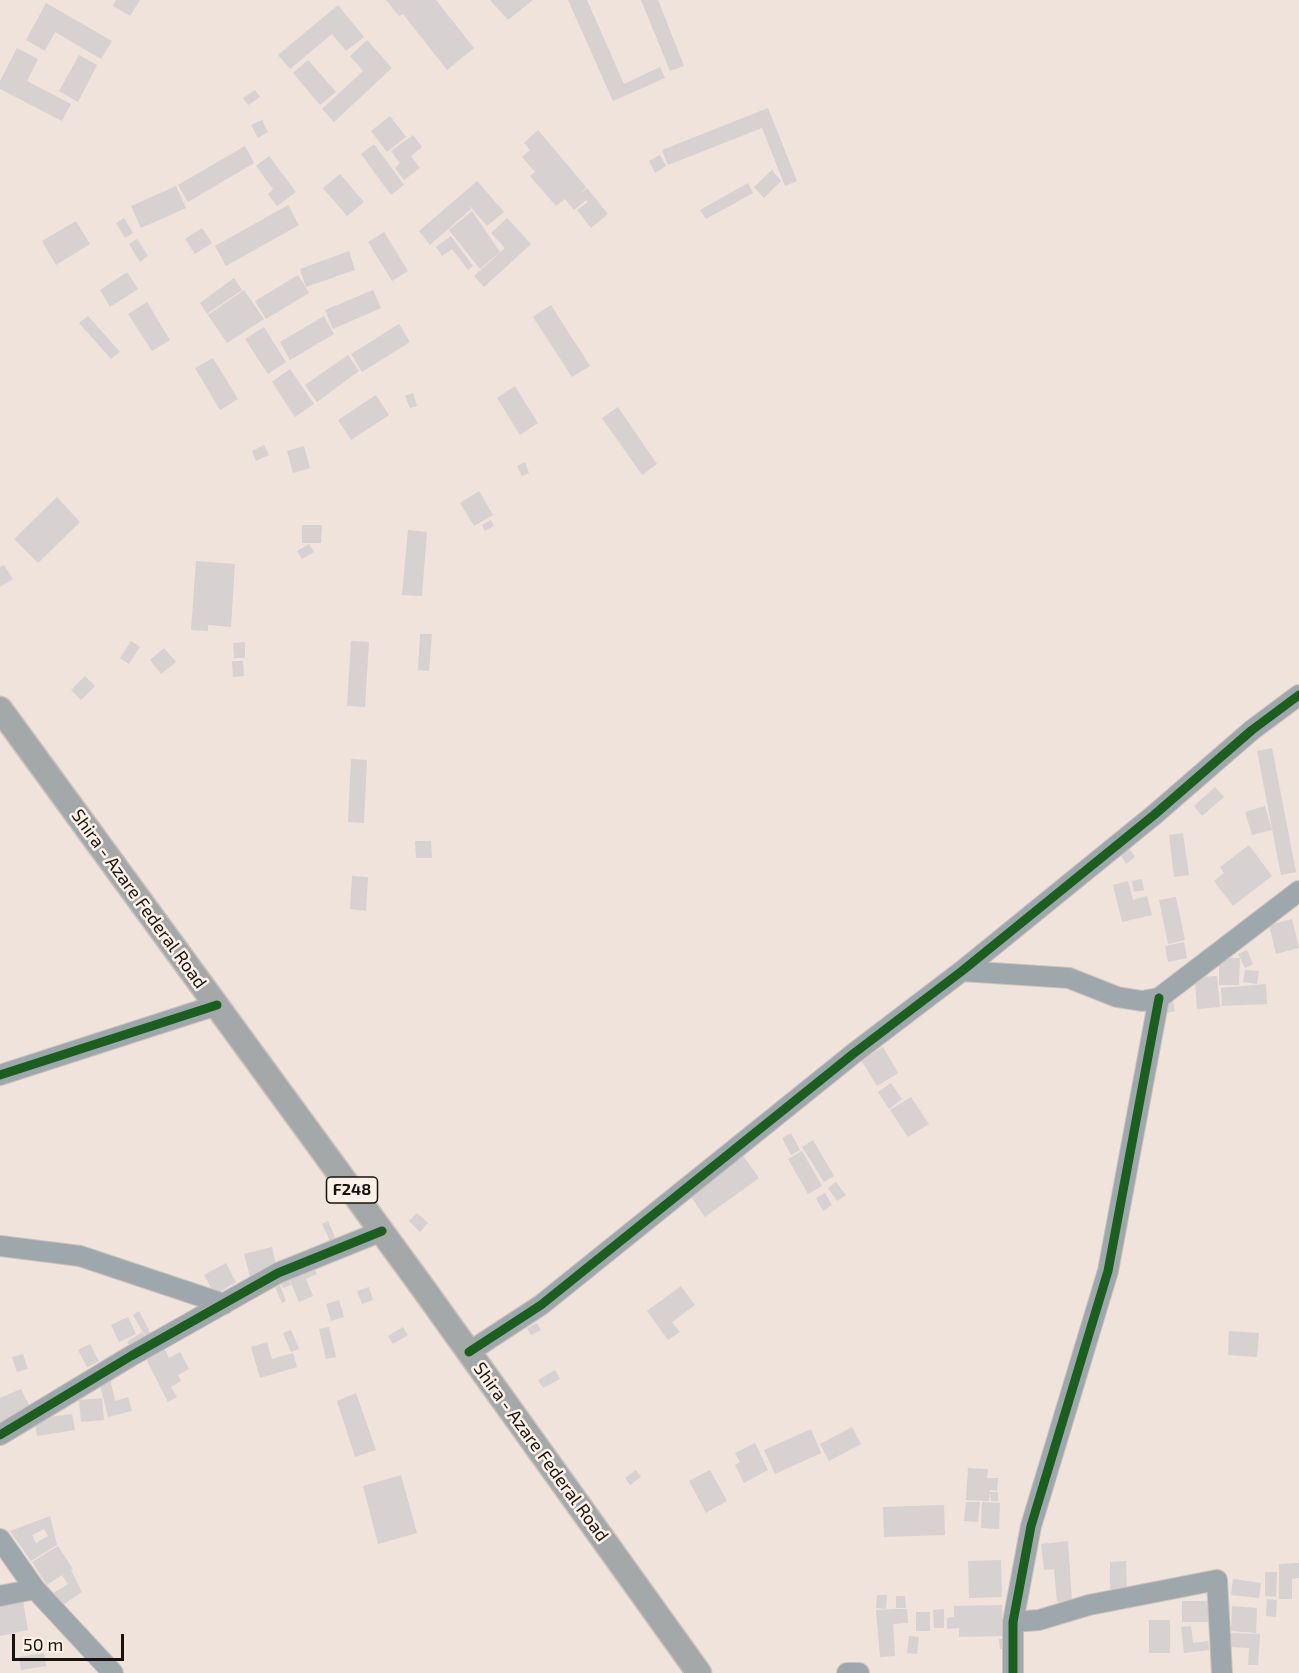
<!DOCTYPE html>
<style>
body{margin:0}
#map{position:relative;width:1299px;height:1673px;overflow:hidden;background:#efe3db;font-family:"Exo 2",sans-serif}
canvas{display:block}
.scale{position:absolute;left:12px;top:1634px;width:112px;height:27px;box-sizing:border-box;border:3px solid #19120d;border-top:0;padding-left:8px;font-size:18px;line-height:21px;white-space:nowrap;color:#19120d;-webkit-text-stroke:4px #fef1e8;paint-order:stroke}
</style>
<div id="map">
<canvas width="1299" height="1673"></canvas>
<div class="scale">50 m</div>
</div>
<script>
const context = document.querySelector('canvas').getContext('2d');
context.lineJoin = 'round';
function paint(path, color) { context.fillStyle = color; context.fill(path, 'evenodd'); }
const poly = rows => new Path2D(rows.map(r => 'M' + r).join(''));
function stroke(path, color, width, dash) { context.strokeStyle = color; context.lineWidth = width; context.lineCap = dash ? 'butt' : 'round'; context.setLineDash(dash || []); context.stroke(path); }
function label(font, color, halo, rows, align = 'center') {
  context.font = font + ' "Exo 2",sans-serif'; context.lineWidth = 5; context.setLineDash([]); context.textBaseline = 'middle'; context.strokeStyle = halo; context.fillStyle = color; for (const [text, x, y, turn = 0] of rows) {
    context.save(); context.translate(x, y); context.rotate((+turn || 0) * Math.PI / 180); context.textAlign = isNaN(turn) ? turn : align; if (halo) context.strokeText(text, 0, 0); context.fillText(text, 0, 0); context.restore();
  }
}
paint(poly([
 [116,0,140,0,130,16,113,6],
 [386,0,436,0,474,48,447,70,403,14,399,16],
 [490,0,533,0,508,20],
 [568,0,587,0,624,84,660,67,665,78,613,101],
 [641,0,658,0,684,66,670,71],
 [46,3,112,41,101,59,55,32,45,51,26,40],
 [338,5,364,37,346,51,332,34,290,69,278,55],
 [367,40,392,68,334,122,322,109,363,71,350,56],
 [17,48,38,59,27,81,71,104,62,121,0,89,0,81],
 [79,55,97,65,78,102,59,91],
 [308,60,336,92,320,105,293,73],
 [255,90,260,97,248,105,243,98],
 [768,108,797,181,785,186,762,128,668,165,662,150],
 [390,116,406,137,387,152,371,131],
 [262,120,268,132,258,138,251,125],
 [538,130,586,187,580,194,587,188,608,214,591,228,577,210,588,202,586,200,574,210,565,199,556,206,530,176,535,172,522,157,530,150,524,143],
 [413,135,422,147,411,156,420,168,404,180,395,168,400,163,391,151],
 [374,144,404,185,391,195,361,154],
 [245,146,254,163,188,202,178,185],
 [660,155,666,166,655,173,649,161],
 [269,156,296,192,277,206,268,194,273,189,256,166],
 [772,170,781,181,764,198,754,187],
 [340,174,364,202,347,216,323,188],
 [477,181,504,212,487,226,469,205,471,209,430,245,419,231],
 [748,183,753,193,706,219,700,210],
 [176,186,186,208,141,228,131,206],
 [288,205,299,225,226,266,215,246],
 [472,211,500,252,480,269,449,230],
 [124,218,133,233,125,238,116,223],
 [507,218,531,244,484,287,474,276,505,248,491,233],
 [76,221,90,244,56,265,42,241],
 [202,228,212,243,195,254,185,239],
 [384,232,408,271,392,281,368,242],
 [451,236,473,266,468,270,452,249,442,256,436,247],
 [137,239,148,256,140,262,129,244],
 [349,251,355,270,306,287,300,269],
 [127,272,138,289,110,307,100,290],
 [298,275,309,293,266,319,255,301],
 [234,278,242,290,207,314,200,303],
 [244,290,264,319,227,343,208,315],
 [373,290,381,308,333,329,325,310],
 [147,302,170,340,152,351,128,314],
 [551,305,590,366,572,377,533,317],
 [88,316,120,352,111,359,79,323],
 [324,316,334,334,290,360,280,342],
 [399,324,410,342,362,372,351,354],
 [264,327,286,362,268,374,245,339],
 [348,355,359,371,317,402,305,385],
 [213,358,238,399,220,410,195,368],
 [290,369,314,404,295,417,272,382],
 [515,386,538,423,520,435,497,398],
 [413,393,417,406,410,408,405,396],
 [376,395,389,415,351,440,338,420],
 [618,407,657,464,642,475,602,418],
 [264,445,269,455,256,461,252,451],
 [304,446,310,468,293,473,287,451],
 [525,462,529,473,522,476,517,466],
 [479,491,493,515,474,526,460,503],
 [57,497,80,522,38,563,14,539],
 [491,520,494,526,485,531,482,525],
 [302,525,322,525,321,543,302,543],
 [408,530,427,532,422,596,402,595],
 [309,544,314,552,302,559,297,551],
 [196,561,235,564,231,627,208,625,208,631,191,630],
 [4,565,13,579,0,587,0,567],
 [420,634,432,634,429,671,418,670],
 [131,641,140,647,129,664,120,658],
 [351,641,369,642,365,707,347,706],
 [245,642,245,658,234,658,233,643],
 [164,648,176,662,161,674,150,660],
 [232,661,243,661,244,676,233,677],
 [85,676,95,686,81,700,71,690],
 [1272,748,1296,872,1281,875,1257,751],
 [351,759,367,760,364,823,348,822],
 [1215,787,1224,797,1202,816,1194,806],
 [1265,806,1272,830,1252,835,1245,812],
 [1183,833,1189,875,1174,877,1169,835],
 [415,841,431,841,432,858,416,858],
 [1249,845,1272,876,1233,906,1214,881,1224,873,1220,867],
 [1129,848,1135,857,1126,864,1120,854],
 [352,876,368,877,366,911,350,909],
 [1142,879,1144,890,1134,892,1132,881],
 [1128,881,1133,900,1147,896,1152,915,1122,922,1113,885],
 [1176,897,1185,940,1168,944,1159,900],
 [1292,919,1299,948,1276,954,1269,925],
 [1184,942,1187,958,1168,962,1165,946],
 [1247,950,1253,964,1245,968,1238,954],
 [1219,958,1240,958,1239,985,1219,985],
 [1245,970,1259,971,1257,984,1243,982],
 [1217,976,1220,1007,1197,1009,1195,981,1201,980,1201,977],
 [1266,984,1267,1004,1222,1006,1221,988],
 [1173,1001,1175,1011,1162,1014,1160,1004],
 [883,1047,898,1073,877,1086,861,1060],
 [891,1083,902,1099,889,1109,878,1092],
 [911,1097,929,1124,908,1137,890,1110],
 [791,1133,800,1150,791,1155,782,1138],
 [813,1140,834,1176,824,1182,802,1147],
 [802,1151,822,1186,808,1194,788,1159],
 [741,1153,759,1178,705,1217,688,1192],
 [836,1182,846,1195,837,1201,828,1188],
 [825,1193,832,1205,823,1211,816,1198],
 [417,1213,428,1223,420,1232,409,1221],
 [328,1221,336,1239,330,1241,322,1224],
 [272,1247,277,1270,250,1277,244,1254],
 [226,1263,236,1282,215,1295,204,1275],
 [313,1265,317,1274,306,1279,313,1296,299,1302,288,1276],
 [288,1277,291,1285,283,1288,279,1280],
 [280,1285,286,1301,282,1303,275,1287],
 [681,1286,695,1305,672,1322,680,1332,668,1340,647,1311],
 [369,1287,373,1300,362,1304,357,1291],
 [339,1300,344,1317,331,1321,326,1304],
 [139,1311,152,1336,147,1339,133,1315],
 [128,1317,136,1334,119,1342,111,1325],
 [537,1323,541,1330,531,1335,527,1328],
 [329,1327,336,1357,326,1359,319,1329],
 [403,1327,408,1335,393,1344,388,1336],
 [291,1330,299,1349,291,1352,283,1333],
 [1229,1331,1259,1333,1257,1357,1228,1355],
 [142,1332,148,1341,133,1351,127,1342],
 [267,1342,272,1359,293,1353,297,1367,260,1378,251,1347],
 [90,1344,99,1361,87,1367,78,1350],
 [164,1347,169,1358,180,1352,189,1369,178,1375,181,1381,171,1387,177,1397,168,1402,145,1357],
 [23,1354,28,1369,17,1372,12,1357],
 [555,1370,560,1379,543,1388,538,1380],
 [110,1378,115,1401,128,1397,132,1411,108,1417,99,1381],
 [21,1389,32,1411,0,1426,0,1398],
 [356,1393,376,1450,355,1457,337,1401],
 [102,1398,104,1420,81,1422,79,1400],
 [72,1414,75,1430,37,1436,34,1419],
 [852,1427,861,1444,829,1461,820,1444],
 [811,1429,821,1453,775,1474,764,1450],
 [755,1443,768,1470,744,1483,735,1465,740,1462,735,1453],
 [968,1468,988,1469,987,1478,998,1478,997,1491,990,1490,989,1501,966,1500],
 [636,1470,641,1477,630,1485,625,1478],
 [710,1470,727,1501,706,1513,689,1481],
 [401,1475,417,1533,378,1544,363,1486],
 [990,1492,998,1492,998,1501,991,1501],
 [966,1502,980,1502,978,1522,964,1521],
 [982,1502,1000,1503,999,1529,981,1528],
 [944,1505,945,1535,884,1537,883,1507],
 [50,1516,57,1545,31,1561,10,1531],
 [44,1529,48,1536,36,1543,32,1535],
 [1068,1541,1072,1601,1057,1602,1054,1569,1044,1570,1041,1544],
 [58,1546,73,1569,71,1570,82,1592,61,1606,53,1593,68,1584,62,1575,47,1585,32,1562],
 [1001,1560,1002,1597,969,1598,968,1561],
 [1126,1561,1127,1589,1110,1589,1110,1562],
 [1299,1563,1299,1578,1292,1579,1292,1599,1279,1599,1279,1564],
 [1265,1572,1277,1572,1276,1597,1265,1596],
 [1233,1579,1261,1583,1259,1598,1231,1595],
 [877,1595,887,1595,886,1609,876,1608],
 [896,1596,905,1596,906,1608,896,1608],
 [1267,1599,1277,1600,1276,1617,1266,1616],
 [23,1601,28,1630,0,1636,0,1606],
 [1182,1601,1212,1601,1212,1622,1182,1622],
 [1002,1605,1003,1636,959,1637,959,1628,947,1629,947,1618,954,1617,954,1606],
 [1232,1606,1257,1608,1256,1633,1231,1631],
 [896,1609,907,1609,908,1623,893,1624,895,1656,880,1657,876,1610],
 [944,1609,944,1628,934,1628,933,1610],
 [916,1612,930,1612,930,1631,916,1631],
 [1149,1620,1170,1620,1170,1653,1149,1653],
 [1191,1626,1193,1643,1208,1641,1209,1650,1184,1653,1181,1627],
 [1231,1633,1260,1634,1258,1665,1248,1665,1249,1648,1230,1647],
 [909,1636,919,1637,917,1654,907,1653],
 [1008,1638,1009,1648,1000,1649,999,1639],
 [44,1653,46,1666,21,1670,19,1657]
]), '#d7d1d2');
const minor = poly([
 [962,971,1069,978,1117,997,1142,1001,1159,998,1299,891],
 [0,1075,217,1005],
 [0,1246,80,1256,224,1304],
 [469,1352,541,1305,853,1054,962,971,1154,815,1252,730,1299,695],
 [0,1435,131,1356,278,1273,382,1231],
 [0,1539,35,1589,113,1673],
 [0,1596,35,1589],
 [1013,1622,1039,1620,1089,1605,1217,1580,1222,1673],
 [847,1673,859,1673],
 [1013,1673,1013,1622,1031,1526,1108,1271,1159,998]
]);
const major = poly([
 [0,709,423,1288,699,1673]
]);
stroke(minor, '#cbc2bc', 22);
stroke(major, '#cbc2bc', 27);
stroke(minor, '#9ea7ab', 20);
stroke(major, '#a4a8a9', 24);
stroke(poly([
 [0,1075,217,1005],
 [469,1352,541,1305,853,1054,962,971,1154,815,1252,730,1299,695],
 [0,1435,131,1356,278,1273,382,1231],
 [1013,1673,1013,1622,1031,1526,1108,1271,1159,998]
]), '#1b5e20', 9);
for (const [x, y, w] of [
 [352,1190,51]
]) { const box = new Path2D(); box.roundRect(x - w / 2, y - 13, w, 26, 4.5); context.fillStyle = '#fef1e8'; context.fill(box); stroke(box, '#19120d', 1.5); }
label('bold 16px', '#19120d', null, [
 ["F248",352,1190]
]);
label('18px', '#19120d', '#fef1e8', [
 ["Shira - Azare Federal Road",139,899,54],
 ["Shira - Azare Federal Road",541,1452,54]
]);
</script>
